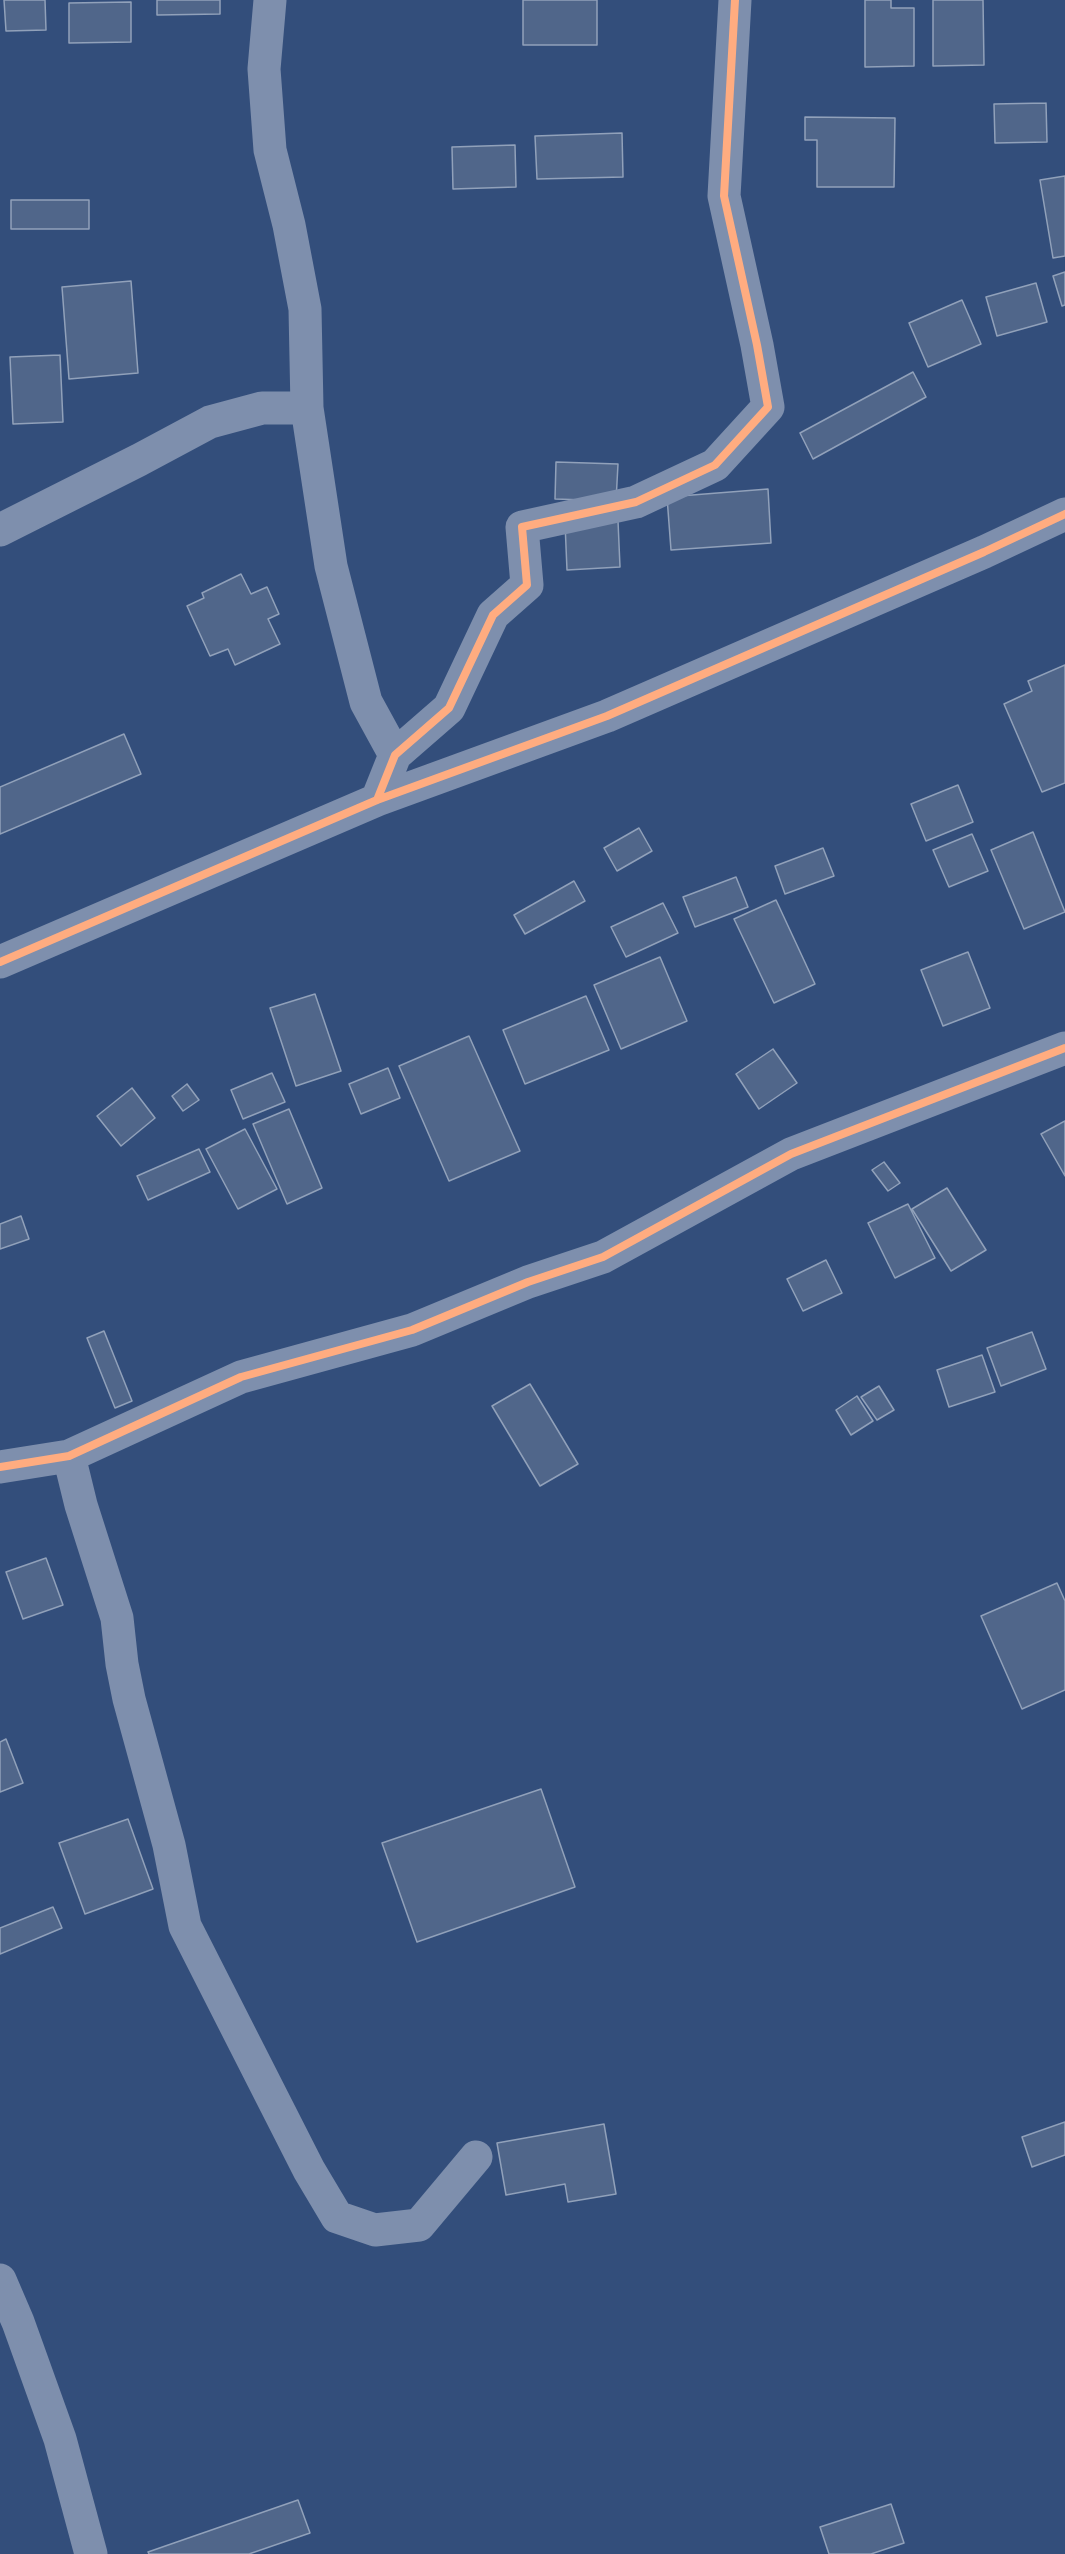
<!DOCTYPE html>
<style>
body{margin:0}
canvas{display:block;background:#334e7b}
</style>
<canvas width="1065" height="2554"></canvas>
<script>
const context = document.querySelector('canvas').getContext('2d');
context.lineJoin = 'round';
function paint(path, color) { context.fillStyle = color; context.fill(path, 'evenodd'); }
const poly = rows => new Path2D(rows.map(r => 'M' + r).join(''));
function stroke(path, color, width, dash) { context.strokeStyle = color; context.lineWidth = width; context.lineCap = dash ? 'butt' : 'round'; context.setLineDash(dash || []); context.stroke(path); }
const building = poly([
 [4,0,45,0,46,30,6,31,4,0],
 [157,0,220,0,220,14,157,15,157,0],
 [523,0,597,0,597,45,523,45,523,0],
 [865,0,891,0,891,8,914,8,914,66,865,67,865,0],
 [933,0,983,0,984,65,933,66,933,0],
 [131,2,131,42,69,43,69,3,131,2],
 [1046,103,1047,142,995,143,994,104,1046,103],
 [805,117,895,118,894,187,817,187,817,140,805,140,805,117],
 [622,133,623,177,537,179,535,136,622,133],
 [515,145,516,187,453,189,452,147,515,145],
 [1065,176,1065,256,1053,258,1040,180,1065,176],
 [11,200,89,200,89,229,11,229,11,200],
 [1065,272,1065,305,1062,306,1053,276,1065,272],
 [131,281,138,373,69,379,62,287,131,281],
 [1036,283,1047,322,997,336,986,297,1036,283],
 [962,300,981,344,928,367,909,323,962,300],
 [60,355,63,422,13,424,10,357,60,355],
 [913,372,926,397,813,459,800,433,913,372],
 [556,462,618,464,616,501,555,499,556,462],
 [768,489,771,543,671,550,667,497,768,489],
 [618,521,620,567,567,570,565,523,618,521],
 [241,574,251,594,267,587,279,614,268,619,280,644,235,665,228,649,210,656,187,606,204,598,202,593,241,574],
 [1065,665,1065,783,1042,792,1004,704,1032,691,1028,681,1065,665],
 [124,734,141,774,0,834,0,787,124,734],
 [958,785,973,822,926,841,911,804,958,785],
 [639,828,652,851,617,871,604,848,639,828],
 [1033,832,1065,912,1024,929,991,850,1033,832],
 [972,834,988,871,949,887,933,850,972,834],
 [823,848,834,876,785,894,775,866,823,848],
 [736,877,748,907,695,927,683,897,736,877],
 [574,881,585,901,525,934,514,915,574,881],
 [776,900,815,984,774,1003,734,919,776,900],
 [663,903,678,933,626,957,611,927,663,903],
 [968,952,990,1008,943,1026,921,970,968,952],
 [660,957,687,1021,621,1049,594,985,660,957],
 [315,994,341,1071,296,1086,270,1008,315,994],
 [586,996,609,1050,525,1084,503,1030,586,996],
 [469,1036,520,1151,449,1181,399,1066,469,1036],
 [773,1049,797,1083,759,1109,736,1074,773,1049],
 [388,1068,400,1098,361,1114,349,1084,388,1068],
 [272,1073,285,1102,243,1119,231,1090,272,1073],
 [187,1084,199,1100,183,1111,172,1096,187,1084],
 [132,1088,155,1118,121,1146,97,1116,132,1088],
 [289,1109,322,1188,287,1204,253,1124,289,1109],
 [1065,1121,1065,1176,1041,1134,1065,1121],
 [245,1129,277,1189,238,1209,206,1149,245,1129],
 [199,1149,210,1172,148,1200,137,1176,199,1149],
 [884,1162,900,1183,888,1191,872,1170,884,1162],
 [947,1188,986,1250,951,1271,912,1209,947,1188],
 [908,1204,935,1258,895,1278,868,1223,908,1204],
 [21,1216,29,1239,0,1249,0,1224,21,1216],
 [826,1260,842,1293,803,1311,787,1279,826,1260],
 [104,1331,132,1401,115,1408,87,1338,104,1331],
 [1032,1332,1046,1369,1001,1386,987,1348,1032,1332],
 [982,1355,995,1392,949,1407,937,1370,982,1355],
 [530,1384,578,1464,540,1486,492,1406,530,1384],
 [879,1386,894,1410,877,1420,861,1397,879,1386],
 [857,1396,873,1421,851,1435,836,1410,857,1396],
 [46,1558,63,1605,23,1619,6,1572,46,1558],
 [1057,1583,1065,1601,1065,1690,1022,1709,981,1616,1057,1583],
 [6,1739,23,1783,0,1792,0,1742,6,1739],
 [541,1789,575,1887,417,1942,382,1843,541,1789],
 [128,1819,153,1889,85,1914,59,1843,128,1819],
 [53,1907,62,1928,0,1954,0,1928,53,1907],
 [1065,2122,1065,2155,1032,2167,1022,2137,1065,2122],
 [604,2124,616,2194,568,2202,565,2184,506,2195,497,2143,604,2124],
 [298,2500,310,2533,249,2554,149,2554,148,2552,298,2500],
 [891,2504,904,2543,871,2554,829,2554,820,2527,891,2504]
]);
paint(building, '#50668a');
stroke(building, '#91a1ba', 1.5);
stroke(poly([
 [270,0,264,69,270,150,289,225,305,309,307,408,331,566,366,702,395,755],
 [0,530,139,460,210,422,262,408,307,408],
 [377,800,395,755,449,708,493,615,527,585,522,527,636,502,715,465,768,407,757,345,724,196,735,0],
 [0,962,377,800,607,716,984,552,1065,514],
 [69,1456,81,1505,117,1618,122,1664,129,1699,169,1845,185,1926,309,2170,337,2217,375,2230,419,2225,476,2157],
 [0,1467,69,1456,241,1377,412,1330,528,1282,603,1257,791,1154,1065,1048],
 [0,2280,18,2322,60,2439,91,2554]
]), '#7e8fad', 33);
stroke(poly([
 [377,800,395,755,449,708,493,615,527,585,522,527,636,502,715,465,768,407,757,345,724,196,735,0],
 [0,962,377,800,607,716,984,552,1065,514],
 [0,1467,69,1456,241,1377,412,1330,528,1282,603,1257,791,1154,1065,1048]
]), '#ffac80', 8);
</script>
